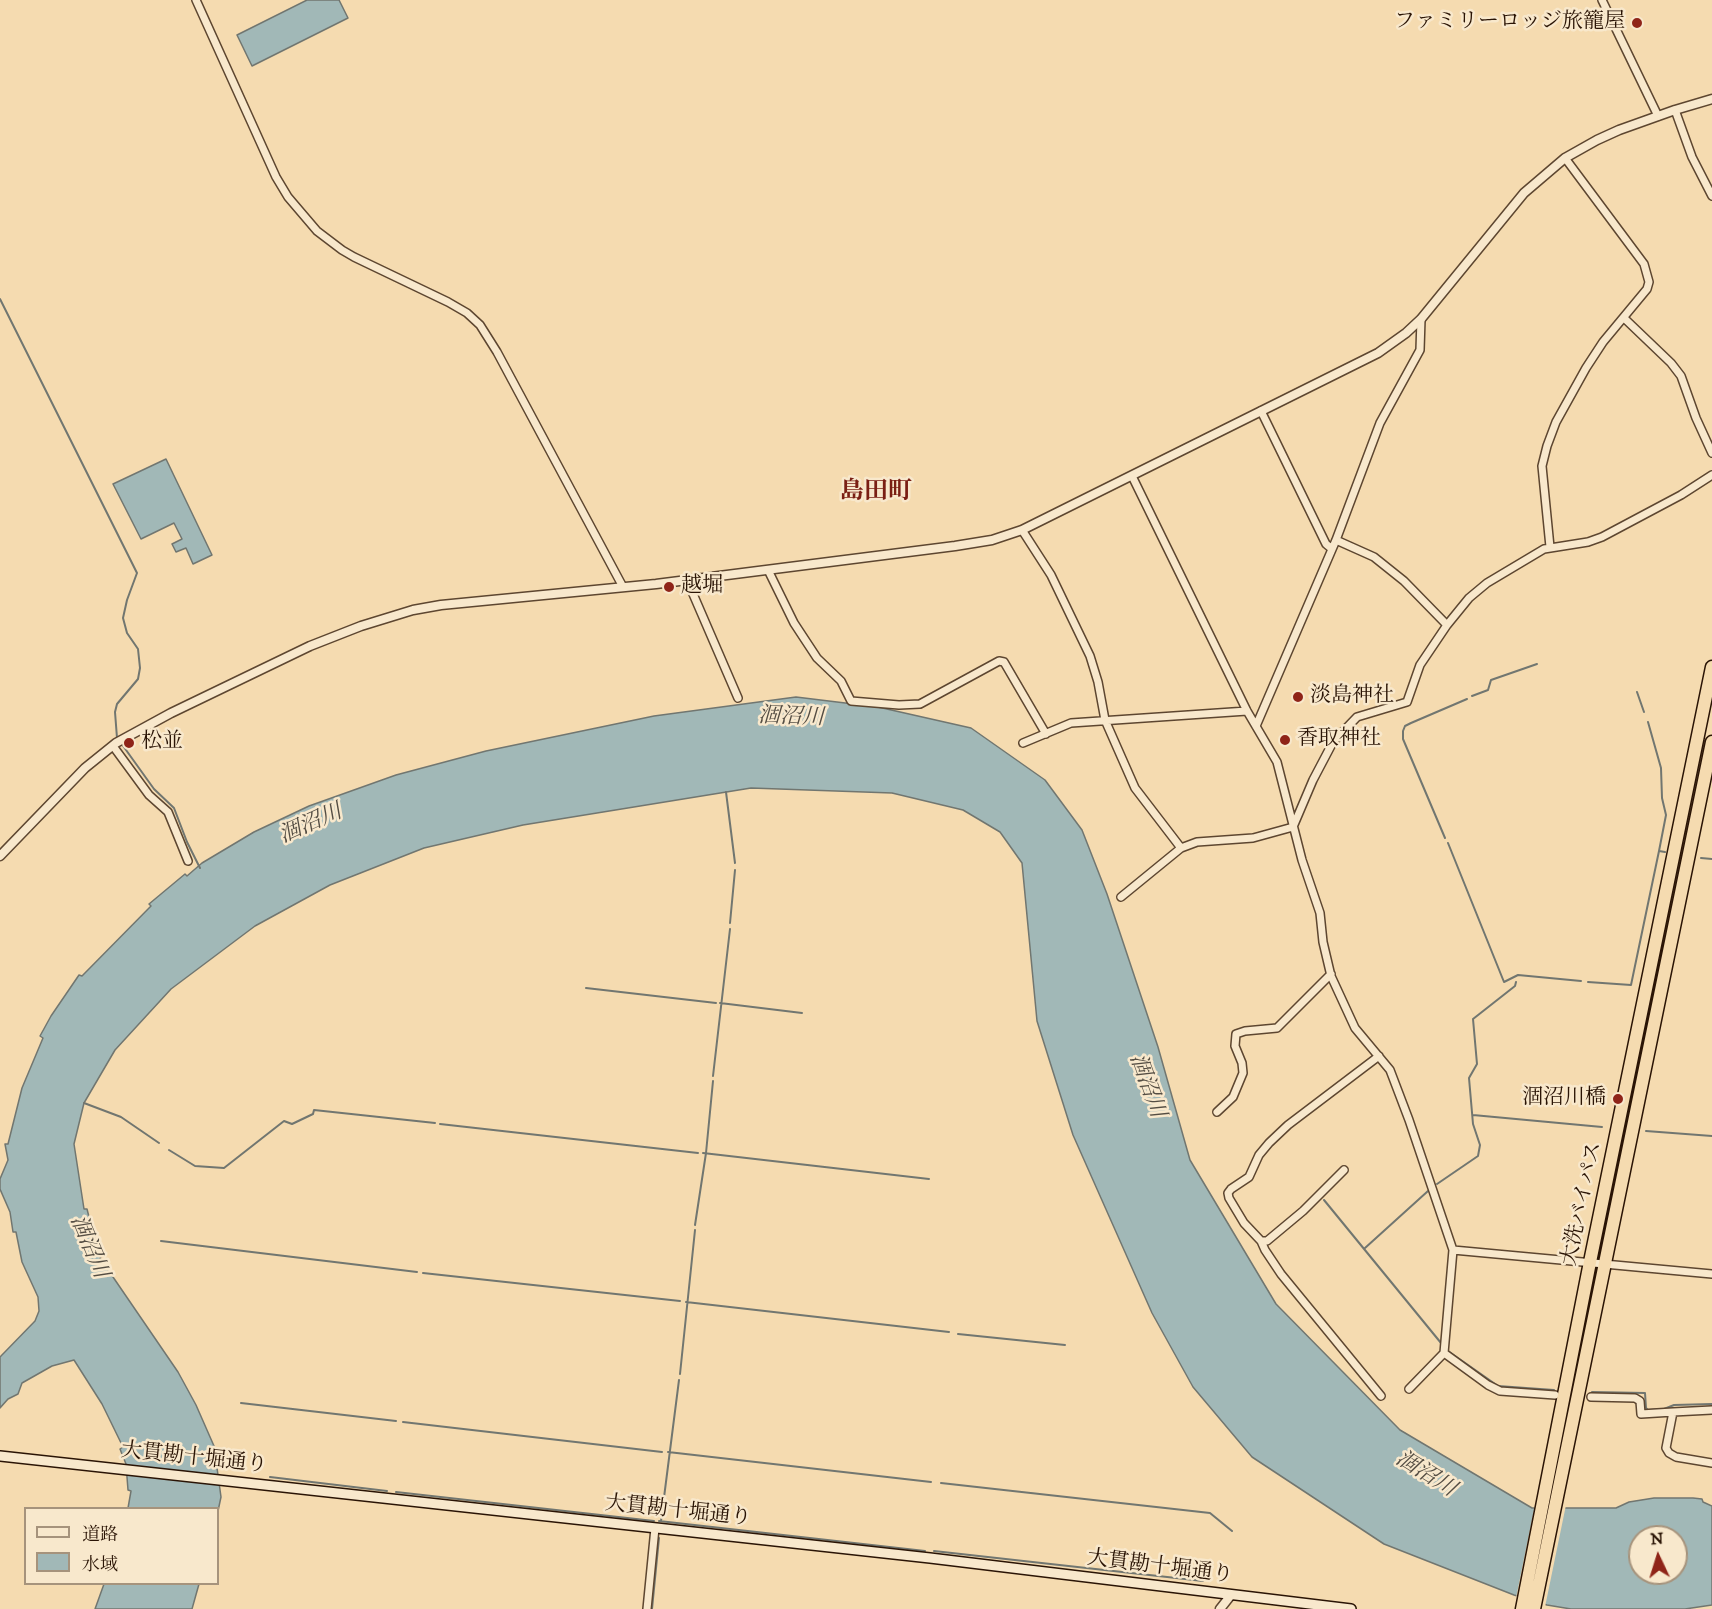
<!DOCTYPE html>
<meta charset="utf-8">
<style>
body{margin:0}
#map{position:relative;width:1712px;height:1609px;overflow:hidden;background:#f5dbb0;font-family:"IM FELL DW Pica","Noto Serif JP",serif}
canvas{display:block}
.legend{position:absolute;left:24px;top:1507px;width:195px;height:78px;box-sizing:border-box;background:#f8e8cc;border:2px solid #a6937c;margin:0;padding:8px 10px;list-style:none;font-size:18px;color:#2a1405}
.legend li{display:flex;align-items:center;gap:12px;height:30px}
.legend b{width:30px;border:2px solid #a6937c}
.north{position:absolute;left:1628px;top:1525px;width:60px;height:60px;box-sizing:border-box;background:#f8e8cc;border:2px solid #a6937c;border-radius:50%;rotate:356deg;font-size:16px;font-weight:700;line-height:24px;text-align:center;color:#2a1405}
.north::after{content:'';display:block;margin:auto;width:21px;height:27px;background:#8f2418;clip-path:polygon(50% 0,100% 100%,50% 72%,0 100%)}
</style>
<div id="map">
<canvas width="1712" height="1609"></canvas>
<ul class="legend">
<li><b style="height:8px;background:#f8e8cc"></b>道路</li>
<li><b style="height:16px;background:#a1b8b7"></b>水域</li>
</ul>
<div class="north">N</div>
</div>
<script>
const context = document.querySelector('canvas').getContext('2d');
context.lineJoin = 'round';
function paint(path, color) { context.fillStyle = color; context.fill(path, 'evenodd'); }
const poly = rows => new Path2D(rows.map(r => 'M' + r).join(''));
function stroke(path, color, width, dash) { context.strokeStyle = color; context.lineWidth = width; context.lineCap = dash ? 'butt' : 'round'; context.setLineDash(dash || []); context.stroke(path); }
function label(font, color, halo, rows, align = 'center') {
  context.font = font + ' "IM FELL DW Pica","Noto Serif JP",serif'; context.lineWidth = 5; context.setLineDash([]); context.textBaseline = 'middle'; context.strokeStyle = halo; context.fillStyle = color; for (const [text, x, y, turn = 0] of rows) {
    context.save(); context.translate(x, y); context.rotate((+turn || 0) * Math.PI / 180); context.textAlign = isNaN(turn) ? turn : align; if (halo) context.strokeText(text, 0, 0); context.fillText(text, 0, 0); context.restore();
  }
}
const water = poly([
 [307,0,339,0,348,18,252,66,237,35,307,0],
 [166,459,212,555,193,564,186,548,176,552,172,544,182,539,174,523,141,539,113,484,166,459],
 [796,697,878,707,971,728,1045,780,1082,830,1107,894,1158,1047,1190,1160,1276,1304,1400,1430,1532,1508,1616,1508,1629,1502,1654,1498,1693,1498,1702,1499,1703,1502,1712,1506,1712,1605,1685,1609,1571,1609,1547,1605,1514,1595,1384,1544,1252,1457,1193,1387,1152,1313,1073,1135,1037,1021,1022,863,1000,832,963,810,892,793,751,788,523,825,424,848,330,885,255,926,171,989,115,1050,84,1103,74,1144,84,1209,87,1209,93,1233,102,1255,100,1258,178,1372,196,1405,214,1446,221,1497,218,1511,218,1508,128,1508,131,1491,128,1490,126,1464,120,1449,123,1447,102,1404,74,1360,52,1366,22,1383,18,1394,8,1399,0,1408,0,1357,35,1321,39,1311,38,1297,22,1262,16,1232,13,1232,10,1212,0,1189,0,1179,8,1160,5,1144,8,1144,22,1088,43,1038,40,1036,51,1016,79,975,82,976,151,906,149,904,185,874,187,876,202,863,254,832,309,806,396,775,486,751,654,716,796,697],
 [1640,1537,1676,1537,1676,1573,1640,1573,1640,1537],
 [104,1584,199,1584,192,1609,95,1609,104,1584]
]);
paint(water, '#a1b8b7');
stroke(water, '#717670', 1.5);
paint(poly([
 [1535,1505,1566,1505,1545,1607,1516,1598]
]), '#f5dbb0');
stroke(poly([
 [0,299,137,573,127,600,123,618,127,633,138,649,140,668,138,679,117,704,115,712,117,738],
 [1637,692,1644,712],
 [1472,696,1488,690,1491,680,1537,664],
 [1648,722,1661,768,1662,798,1666,815,1659,851,1665,852],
 [121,743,154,789,174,808,187,842,200,868],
 [726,792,735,863],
 [1445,838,1403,739,1403,731,1405,726,1411,723,1467,699],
 [1448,843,1504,982,1518,975,1581,981],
 [1701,858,1712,859],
 [730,923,735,870],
 [1588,982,1631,985,1659,851],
 [586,988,716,1003],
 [720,1003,802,1013],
 [713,1076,730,929],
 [84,1103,121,1117,159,1143],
 [1473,1115,1602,1127],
 [440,1124,698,1153],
 [1646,1131,1712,1136],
 [169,1150,195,1166,224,1168,284,1121,292,1124,313,1114,314,1110,435,1123],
 [703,1153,929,1179],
 [1437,1184,1478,1156,1480,1145,1473,1124,1469,1078,1477,1064,1473,1019,1515,986,1516,982],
 [1324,1200,1441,1343],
 [695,1225,706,1153,713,1081],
 [161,1241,417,1272],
 [1365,1248,1428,1191],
 [423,1273,680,1301],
 [686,1302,949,1332],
 [958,1334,1065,1345],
 [1448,1351,1498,1386,1554,1390],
 [680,1374,695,1230],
 [1592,1392,1645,1393,1646,1408,1648,1410,1664,1409,1674,1405,1712,1404],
 [241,1403,396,1421],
 [403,1422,662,1452],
 [668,1452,931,1482],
 [270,1477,387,1491],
 [941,1483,1210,1513,1232,1531],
 [396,1492,654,1521],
 [659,1521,925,1551],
 [661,1521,679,1380],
 [934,1551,1203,1581],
 [652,1609,659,1538]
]), '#717670', 2);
const minor = poly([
 [196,0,276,177,288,197,317,231,342,250,354,257,448,302,467,313,480,325,497,352,623,587],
 [1602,0,1658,116],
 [1675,110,1692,157,1712,196],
 [1624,318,1671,363,1681,376,1696,418,1712,453],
 [1261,411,1326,544,1332,549],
 [1132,476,1247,711,1277,762,1302,860,1320,913,1323,942,1331,976,1355,1028,1390,1070,1409,1120,1453,1250,1444,1353],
 [1022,530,1051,575,1090,656,1098,682,1105,720,1135,788,1181,848],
 [1336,540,1374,557,1404,581,1447,625],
 [1550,547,1542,466,1547,446,1556,422,1586,368,1603,342,1647,289,1649,282,1644,264,1565,158],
 [768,570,794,623,817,658,841,681,851,701,899,705,920,704,999,661,1004,662,1046,734],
 [687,580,738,698],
 [1256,726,1336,540,1380,423,1420,350,1421,319],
 [1023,743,1071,723,1247,711],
 [113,746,149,795,168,812,188,861],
 [1121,897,1181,848,1197,842,1253,838,1293,827,1313,780,1333,742,1357,717,1407,702,1420,665,1447,625,1469,598,1487,583,1544,549,1588,542,1602,537,1681,495,1712,475],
 [1379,1056,1288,1125,1269,1143,1259,1155,1249,1177,1231,1189,1228,1193,1229,1198,1244,1223,1261,1241,1265,1250,1281,1274,1381,1396],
 [1217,1112,1233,1097,1243,1073,1242,1063,1235,1046,1236,1034,1245,1031,1277,1028,1331,974],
 [1261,1241,1267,1241,1303,1211,1344,1170],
 [1453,1250,1712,1274],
 [1409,1389,1444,1353,1488,1385,1500,1391,1555,1395],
 [1591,1397,1635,1398,1640,1401,1641,1414,1673,1412,1666,1448,1669,1453,1676,1457,1712,1463],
 [1673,1412,1712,1410],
 [647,1609,655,1528]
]);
const tertiary = poly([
 [0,856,85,768,116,743,171,713,310,646,361,626,413,610,441,605,656,584,955,546,992,540,1022,530,1378,353,1406,333,1421,319,1524,193,1565,158,1597,140,1619,130,1675,110,1712,99],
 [1220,1609,1231,1595]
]);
const secondary = poly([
 [0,1456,930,1558,1351,1609]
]);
const trunk = poly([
 [1522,1609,1590,1262,1712,667],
 [1534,1609,1712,742]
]);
stroke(minor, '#5d4630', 10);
stroke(tertiary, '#5d4630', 11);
stroke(secondary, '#2a1405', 12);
stroke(trunk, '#2a1405', 15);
stroke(minor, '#f8e8cc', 7);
stroke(tertiary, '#f8e8cc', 8);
stroke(secondary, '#f8e8cc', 9);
stroke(trunk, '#f5dbb0', 12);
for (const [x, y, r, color] of [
 [1637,23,6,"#8f2418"],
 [669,587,6,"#8f2418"],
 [1298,697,6,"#8f2418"],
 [1285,740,6,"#8f2418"],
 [129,743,6,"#8f2418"],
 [1618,1099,6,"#8f2418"]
]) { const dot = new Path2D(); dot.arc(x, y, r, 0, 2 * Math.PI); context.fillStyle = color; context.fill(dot); stroke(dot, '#f8e8cc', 2); }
label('21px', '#2a1405', '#f8e8cc', [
 ["ファミリーロッジ旅籠屋",1625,23,"right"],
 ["越堀",681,587],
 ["淡島神社",1310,697],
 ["香取神社",1297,740],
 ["松並",141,743],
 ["涸沼川橋",1606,1099,"right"]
], 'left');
label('21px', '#2a1405', '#f8e8cc', [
 ["大洗バイパス",1583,1204,-78],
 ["大貫勘十堀通り",194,1459,6],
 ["大貫勘十堀通り",678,1512,6],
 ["大貫勘十堀通り",1160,1568,7]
]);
label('italic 22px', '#544d43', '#f8e8cc', [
 ["涸沼川",791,718,2],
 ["涸沼川",311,825,-24],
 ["涸沼川",1146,1086,70],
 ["涸沼川",88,1247,67],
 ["涸沼川",1425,1475,32]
]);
label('bold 24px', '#7a1f14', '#f8e8cc', [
 ["島田町",876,493]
]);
</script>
